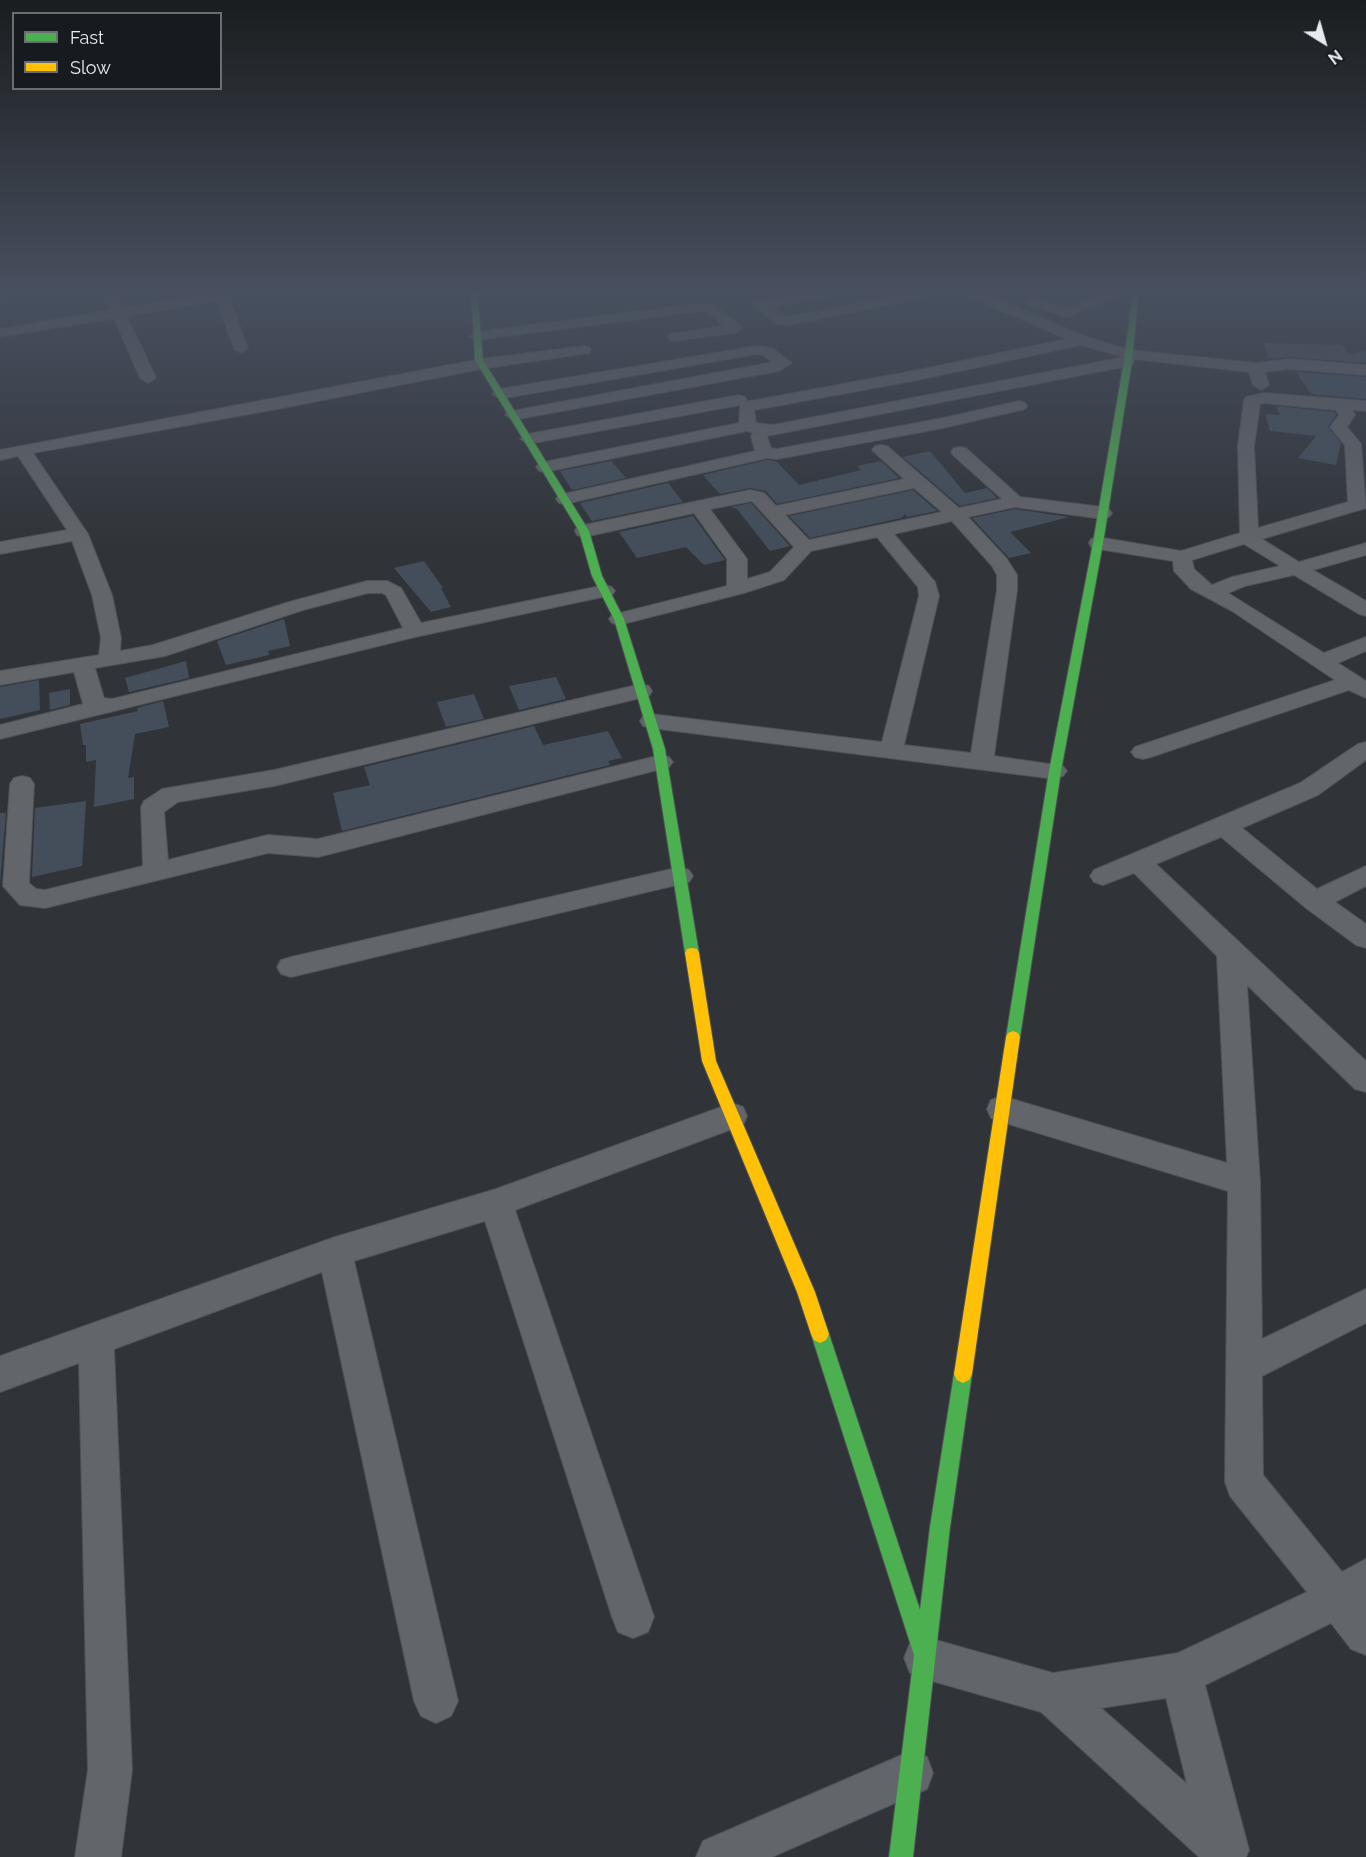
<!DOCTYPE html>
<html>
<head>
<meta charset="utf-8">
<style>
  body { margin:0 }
  #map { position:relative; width:1366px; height:1857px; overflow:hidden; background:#303439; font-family:Raleway,sans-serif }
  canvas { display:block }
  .legend { position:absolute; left:12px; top:12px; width:210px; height:78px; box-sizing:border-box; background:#171b1f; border:2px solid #6a6e73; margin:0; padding:8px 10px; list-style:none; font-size:18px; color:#e6ebf1 }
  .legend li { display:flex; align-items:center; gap:12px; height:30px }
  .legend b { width:30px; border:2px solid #6a6e73 }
  .north { position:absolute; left:1294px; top:12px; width:60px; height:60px; -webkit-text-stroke:4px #171b1f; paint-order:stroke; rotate:143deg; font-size:16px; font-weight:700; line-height:24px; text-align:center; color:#e6ebf1 }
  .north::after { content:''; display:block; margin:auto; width:21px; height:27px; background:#e6ebf1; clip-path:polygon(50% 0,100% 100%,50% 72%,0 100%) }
</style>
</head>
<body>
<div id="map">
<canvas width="1366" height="1857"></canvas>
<ul class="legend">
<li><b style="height:8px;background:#4caf50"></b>Fast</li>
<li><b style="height:8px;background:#ffc107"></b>Slow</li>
</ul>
<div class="north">N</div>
</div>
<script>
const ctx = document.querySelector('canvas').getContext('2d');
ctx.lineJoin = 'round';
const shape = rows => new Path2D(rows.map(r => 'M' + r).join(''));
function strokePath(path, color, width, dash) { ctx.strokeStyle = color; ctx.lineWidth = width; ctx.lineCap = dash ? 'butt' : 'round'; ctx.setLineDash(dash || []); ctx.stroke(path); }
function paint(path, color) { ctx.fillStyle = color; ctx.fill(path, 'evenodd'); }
const stream = shape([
  [1347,290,1366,297]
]);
const building = shape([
  [1264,343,1342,345,1349,354,1366,351,1366,363,1289,357,1268,359],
  [1296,372,1366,377,1366,399,1311,394],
  [1276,406,1335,412,1336,415,1328,427,1341,443,1336,465,1298,458,1316,436,1270,431,1265,414,1280,415],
  [930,451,965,493,987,488,997,498,960,506,903,457],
  [767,460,776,461,799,485,861,470,857,466,881,461,899,478,777,504,766,491,750,488,720,494,703,475],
  [611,461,626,478,572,490,560,471],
  [668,483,683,502,592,521,580,503],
  [913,490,937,511,907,517,905,514,901,518,810,538,789,516],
  [751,503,790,546,770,551,737,509,731,507],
  [1015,509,1069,517,1010,532,1031,553,1009,558,972,518],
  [693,516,725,560,704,565,686,547,637,558,619,532],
  [424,561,443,588,441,588,451,607,431,612,394,568],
  [284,619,290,646,268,651,269,655,226,665,217,641],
  [186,661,189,678,129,692,125,678],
  [556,677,566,699,519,710,509,686],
  [39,680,40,710,0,719,0,687],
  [70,689,70,705,50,710,49,693],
  [474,694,484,719,446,727,437,702],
  [163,701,169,727,135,734,128,778,134,777,134,799,94,807,96,760,86,762,86,745,83,745,80,724,138,711,137,708],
  [534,726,543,745,608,731,622,758,608,761,610,765,342,831,333,793,370,785,364,767],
  [86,801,82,866,32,877,35,808],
  [0,813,6,813,0,883]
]);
const street = shape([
  [2,290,16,290,5,302,0,303,2,290],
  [101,290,115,290,123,308,214,293,213,290,227,290,248,349,241,353,234,349,217,301,127,316,156,378,148,383,140,378,114,318,0,337,0,329,110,310,101,290],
  [822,290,851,290,844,294,771,307,788,317,924,290,950,290,943,294,788,325,776,323,752,305,759,301,822,290],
  [958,290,976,290,1087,337,1130,350,1256,363,1289,359,1366,365,1366,375,1289,369,1265,372,1269,385,1261,390,1253,385,1249,372,1134,359,1133,364,1128,366,767,436,771,448,777,449,943,418,1019,401,1025,403,1027,406,1025,409,943,428,777,459,767,458,565,504,559,503,556,499,559,495,755,451,751,436,753,433,747,431,545,472,539,471,536,467,539,463,739,423,740,405,528,444,520,439,528,434,739,395,745,397,747,400,745,402,918,370,1067,339,960,293,958,290],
  [1081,345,1124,357,773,425,756,423,754,410,918,380,1081,345],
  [1112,290,1130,290,1128,293,1067,317,1027,304,1025,301,1032,297,1067,308,1112,290],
  [700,303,716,306,742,327,738,332,733,333,675,341,670,340,668,337,670,334,724,326,707,312,700,311,477,340,470,336,477,332,700,303],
  [584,346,589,347,591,350,589,353,481,369,272,410,33,453,88,534,112,595,121,638,120,651,153,645,289,602,367,581,387,581,401,588,421,623,605,585,612,587,615,591,612,595,415,637,0,739,0,725,83,704,74,672,0,685,0,671,99,655,101,638,92,595,72,541,0,554,0,542,67,530,18,456,0,460,0,450,481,359,584,346],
  [368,593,382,593,386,595,403,628,112,699,104,698,95,668,165,656,303,610,368,593],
  [757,346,772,348,792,363,779,371,513,420,505,415,507,412,773,362,763,355,757,354,500,399,492,394,500,389,757,346],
  [1264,393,1366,401,1366,411,1352,410,1355,415,1347,427,1361,444,1366,508,1262,539,1299,562,1366,543,1366,555,1313,570,1366,601,1366,616,1359,614,1294,575,1245,586,1228,593,1324,653,1366,637,1366,651,1338,663,1366,681,1366,698,1349,690,1151,757,1143,759,1135,757,1131,752,1135,747,1335,680,1232,611,1191,589,1174,571,1173,561,1098,549,1091,547,1089,543,1091,539,1098,537,1181,551,1240,533,1238,446,1244,400,1246,397,1264,393],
  [1264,403,1336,410,1339,415,1330,427,1345,445,1348,502,1258,528,1254,446,1260,404,1264,403],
  [1244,544,1280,566,1232,577,1212,585,1194,569,1192,560,1244,544],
  [881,445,887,446,959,508,1002,499,954,456,951,452,954,448,960,447,966,448,1020,497,1103,507,1109,509,1112,513,1109,517,1103,519,1015,507,968,517,1007,559,1017,575,1017,590,994,756,1063,766,1067,771,1063,776,1055,779,651,728,643,726,640,721,643,716,651,714,882,742,919,596,918,587,877,537,811,551,784,580,744,593,619,625,612,623,609,619,612,615,727,586,727,559,694,513,584,537,577,535,575,531,577,527,584,525,750,490,764,493,776,506,904,479,872,450,875,446,881,445],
  [914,488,942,512,809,540,785,515,914,488],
  [752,501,794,547,770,572,747,579,747,559,710,509,752,501],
  [952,521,992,566,997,575,997,590,971,753,904,745,939,596,935,582,894,534,952,521],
  [641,684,649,686,652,691,649,696,274,786,178,802,164,812,168,860,268,835,318,839,661,755,669,757,673,762,669,767,318,857,268,853,45,908,20,905,3,886,10,784,14,778,22,776,30,778,34,784,29,883,36,889,45,890,143,866,141,807,144,801,162,789,274,770,641,684],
  [1366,742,1366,760,1318,795,1242,828,1317,889,1366,866,1366,886,1335,902,1366,924,1366,948,1356,945,1306,908,1221,837,1156,864,1366,1061,1366,1092,1355,1089,1247,985,1260,1182,1262,1339,1366,1289,1366,1323,1262,1376,1263,1475,1342,1572,1366,1559,1366,1655,1351,1649,1331,1623,1205,1685,1249,1850,1246,1857,1199,1857,1041,1712,925,1679,910,1673,904,1658,910,1643,925,1637,1053,1673,1178,1653,1307,1592,1230,1496,1225,1482,1228,1191,1002,1122,991,1118,987,1109,991,1100,1002,1096,1227,1163,1217,956,1134,873,1103,885,1094,882,1090,876,1094,870,1300,783,1358,744,1366,742],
  [1166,1698,1187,1784,1101,1708,1166,1698],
  [680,867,689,870,693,876,689,882,291,977,281,974,277,967,281,960,291,957,680,867],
  [732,1103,743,1107,747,1116,743,1125,515,1210,654,1617,648,1632,633,1638,618,1632,612,1617,485,1221,354,1261,458,1701,451,1716,436,1723,421,1716,414,1701,322,1272,114,1349,132,1770,121,1857,75,1857,88,1770,79,1363,0,1392,0,1356,335,1237,496,1189,732,1103],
  [911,1751,927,1757,933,1773,927,1789,772,1857,696,1857,703,1841,911,1751]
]);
const fast = shape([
  [471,290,477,290,483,360,589,531,602,576,624,619,665,749,699,953,697,957,687,957,685,953,653,749,614,619,592,576,579,531,475,360,471,290],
  [1133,290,1139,290,1132,361,1103,543,1061,771,1020,1037,1018,1041,1013,1043,1008,1041,1006,1037,1049,771,1093,543,1124,361,1133,290],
  [820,1325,826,1328,829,1334,920,1610,930,1527,954,1374,957,1368,963,1365,969,1368,972,1374,950,1527,913,1857,889,1857,914,1655,811,1334,814,1328,820,1325]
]);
const slow = shape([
  [692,948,697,949,699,953,716,1061,815,1292,829,1334,826,1340,820,1343,814,1340,811,1334,797,1292,702,1061,685,953,687,949,692,948],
  [1013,1031,1018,1033,1020,1037,972,1374,969,1380,963,1383,957,1380,954,1374,1006,1037,1008,1033,1013,1031]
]);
strokePath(stream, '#061b32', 4);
paint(building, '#444e5a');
strokePath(street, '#4e5257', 2);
strokePath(fast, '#4e5257', 2);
strokePath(slow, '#4e5257', 2);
paint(street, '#626569');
paint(fast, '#4caf50');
paint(slow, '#ffc107');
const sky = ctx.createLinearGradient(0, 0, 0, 550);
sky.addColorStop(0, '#1a1d1f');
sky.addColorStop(0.53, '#48505f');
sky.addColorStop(1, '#48505f00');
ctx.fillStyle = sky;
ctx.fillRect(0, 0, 1366, 550);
</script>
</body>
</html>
